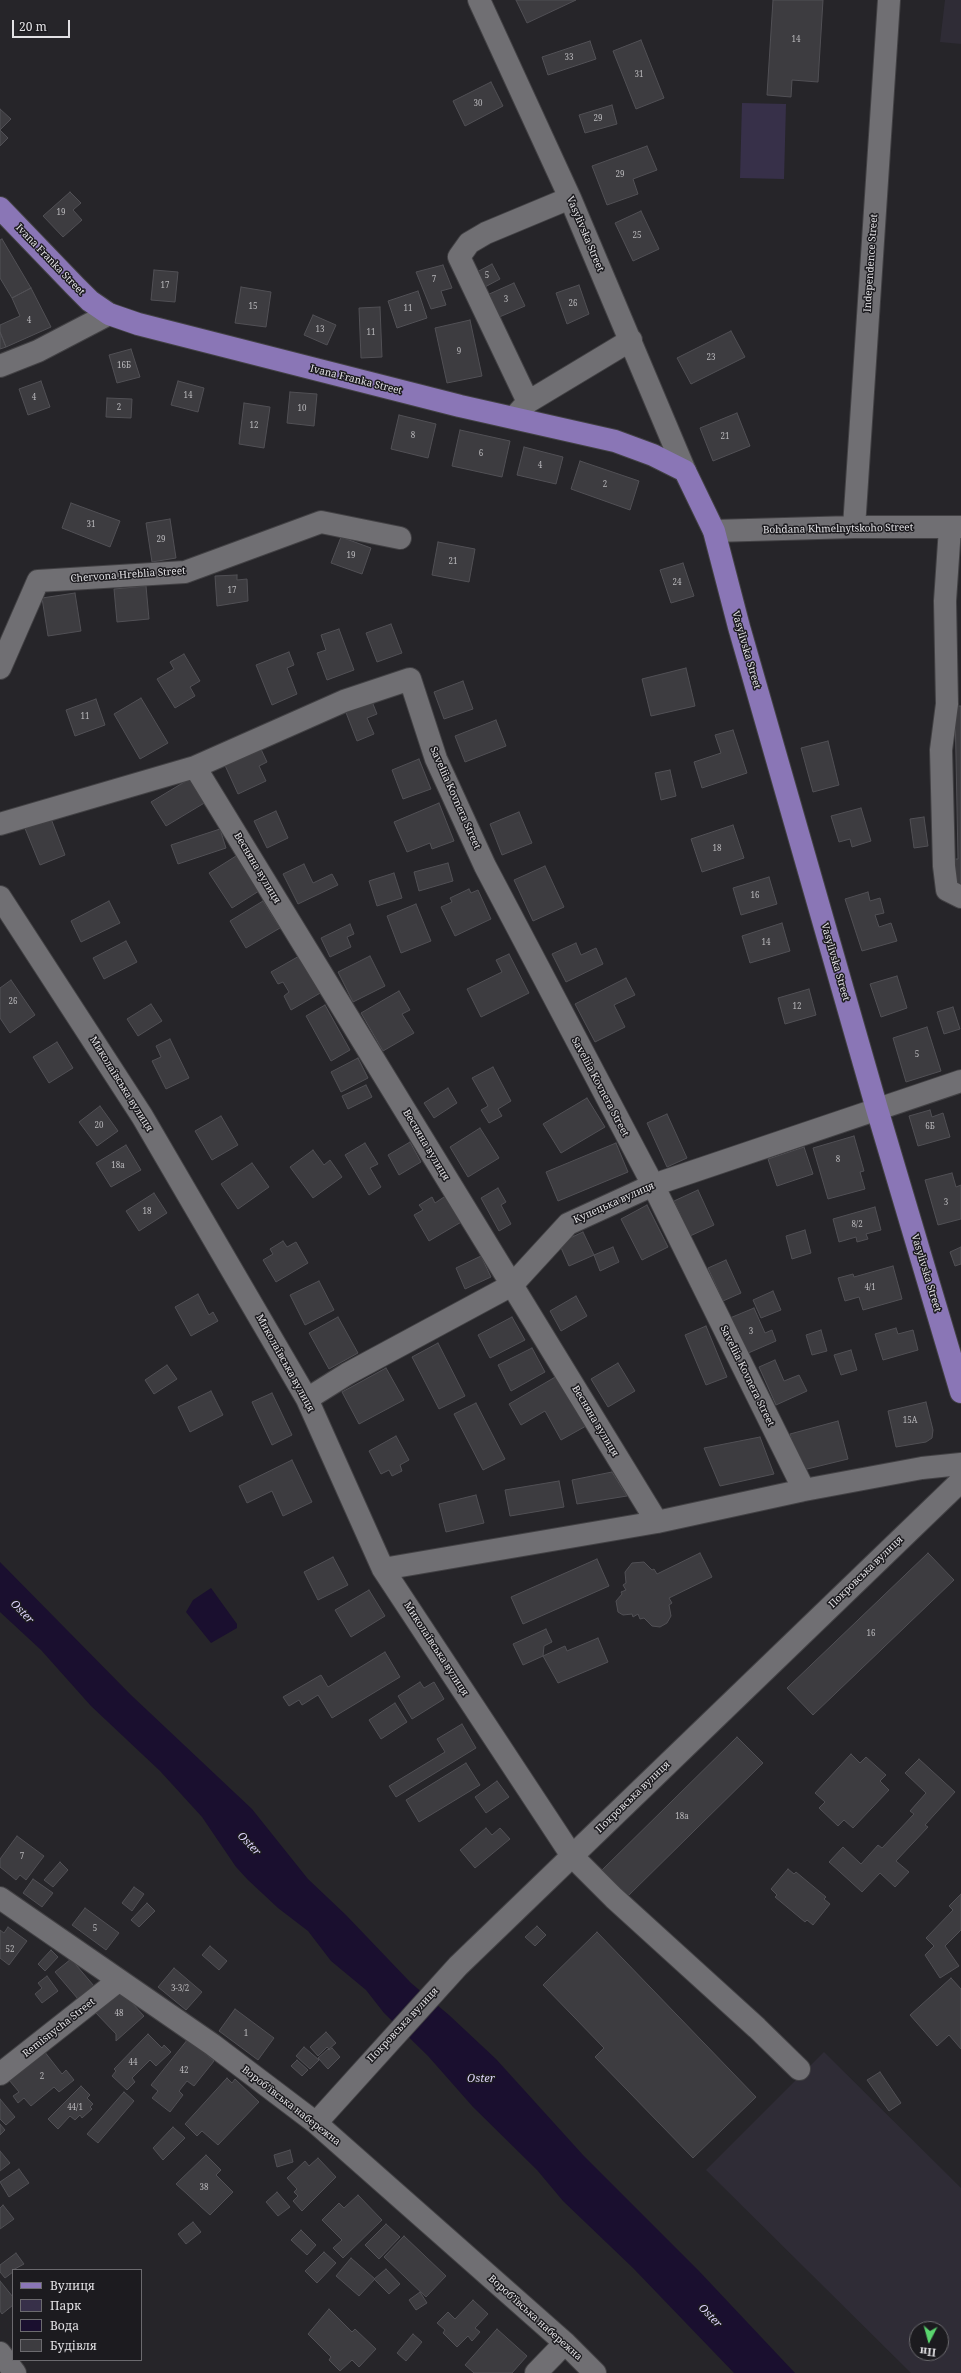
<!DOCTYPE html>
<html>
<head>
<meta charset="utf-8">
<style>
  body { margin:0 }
  #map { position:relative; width:961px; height:2373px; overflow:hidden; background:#262529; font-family:"Noto Serif",serif }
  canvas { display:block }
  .legend { position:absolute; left:12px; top:2269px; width:130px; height:92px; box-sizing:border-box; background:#1c1b1f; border:1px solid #6b6a6e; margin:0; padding:5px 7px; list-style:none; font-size:12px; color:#e2e1e4 }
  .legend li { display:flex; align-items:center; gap:8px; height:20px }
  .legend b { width:20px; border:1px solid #6b6a6e }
  .north { position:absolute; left:909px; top:2321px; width:40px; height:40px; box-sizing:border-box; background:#1c1b1f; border:1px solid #6b6a6e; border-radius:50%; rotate:186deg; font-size:11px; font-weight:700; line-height:16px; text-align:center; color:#e2e1e4 }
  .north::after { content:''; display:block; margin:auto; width:14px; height:18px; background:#5ad56e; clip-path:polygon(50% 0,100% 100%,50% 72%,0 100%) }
  .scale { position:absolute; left:12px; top:20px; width:58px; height:18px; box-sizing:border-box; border:2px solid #e2e1e4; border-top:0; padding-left:5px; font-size:12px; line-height:14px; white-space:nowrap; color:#e2e1e4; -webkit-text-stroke:3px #1c1b1f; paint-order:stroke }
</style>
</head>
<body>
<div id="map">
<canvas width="961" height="2373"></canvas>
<ul class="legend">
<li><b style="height:5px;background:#8a76b6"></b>Вулиця</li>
<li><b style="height:11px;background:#373049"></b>Парк</li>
<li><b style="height:11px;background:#1a0f2f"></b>Вода</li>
<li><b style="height:11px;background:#3d3c40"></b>Будівля</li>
</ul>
<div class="north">Пн</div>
<div class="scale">20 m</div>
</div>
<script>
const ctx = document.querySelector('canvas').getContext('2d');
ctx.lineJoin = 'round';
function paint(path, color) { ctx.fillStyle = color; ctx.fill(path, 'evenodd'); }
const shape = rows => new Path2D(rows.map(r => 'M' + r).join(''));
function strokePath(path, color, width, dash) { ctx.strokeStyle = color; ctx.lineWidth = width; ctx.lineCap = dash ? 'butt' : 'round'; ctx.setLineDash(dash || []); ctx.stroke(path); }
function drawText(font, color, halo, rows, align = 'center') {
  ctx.font = font + ' "Noto Serif",serif'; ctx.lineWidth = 3; ctx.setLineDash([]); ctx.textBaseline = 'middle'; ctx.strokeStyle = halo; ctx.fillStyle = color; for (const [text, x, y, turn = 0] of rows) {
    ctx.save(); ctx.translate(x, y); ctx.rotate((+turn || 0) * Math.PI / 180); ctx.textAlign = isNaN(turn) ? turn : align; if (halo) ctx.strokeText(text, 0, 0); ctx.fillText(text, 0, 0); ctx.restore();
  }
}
const built = shape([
  [945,0,961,0,961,44,940,42],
  [824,2052,961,2188,961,2373,911,2373,706,2170],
  [917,2329,941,2329,941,2353,917,2353]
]);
const green = shape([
  [742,103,786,104,784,179,740,178]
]);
const water = shape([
  [0,1562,131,1695,252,1809,308,1879,346,1915,411,1983,449,2015,496,2059,583,2155,699,2271,795,2373,734,2373,633,2268,563,2201,537,2170,473,2107,428,2056,384,2013,366,1990,331,1961,308,1931,278,1908,248,1880,236,1867,202,1817,160,1771,91,1706,41,1650,0,1612],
  [211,1588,237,1624,237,1628,211,1643,186,1612,193,1600]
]);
const building = shape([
  [516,0,576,0,527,23,516,0],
  [773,0,823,0,818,82,792,80,791,97,767,95,773,0],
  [641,40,664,98,636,109,613,51,641,40],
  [590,41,596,59,548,75,542,57,590,41],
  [491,82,503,106,465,126,453,101,491,82],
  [612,105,617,124,585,133,579,115,612,105],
  [0,109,11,119,0,130,8,138,0,146,0,109],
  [647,146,657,170,633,179,638,194,607,205,592,166,647,146],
  [70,192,81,203,73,210,82,220,63,237,43,216,70,192],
  [641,211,659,249,633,261,615,223,641,211],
  [2,239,31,288,12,298,0,278,0,240,2,239],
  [492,264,500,279,483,288,475,273,492,264],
  [443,265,452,288,441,291,446,305,431,309,416,272,443,265],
  [154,270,178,272,175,302,151,300,154,270],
  [514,283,525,306,497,318,487,295,514,283],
  [579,285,589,314,567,324,556,293,579,285],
  [241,287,271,292,266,327,235,323,241,287],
  [31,288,51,327,6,347,0,332,0,325,20,316,12,298,31,288],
  [418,291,427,318,397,328,388,301,418,291],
  [380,307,382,357,361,358,359,308,380,307],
  [313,315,336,325,327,345,304,335,313,315],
  [470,320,482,376,447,383,435,328,470,320],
  [731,331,745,357,691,384,677,358,731,331],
  [0,332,6,347,0,349,0,332],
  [131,349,140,377,117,383,109,355,131,349],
  [41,381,50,407,28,415,19,389,41,381],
  [178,381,204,388,198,412,171,405,178,381],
  [290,392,317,394,314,426,287,423,290,392],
  [107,398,132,399,131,418,106,417,107,398],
  [244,403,270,407,264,448,239,444,244,403],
  [737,413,750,446,713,461,700,428,737,413],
  [399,415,436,424,428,458,391,449,399,415],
  [460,430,510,441,502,477,452,466,460,430],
  [524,447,563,457,556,484,517,475,524,447],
  [580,461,639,481,630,510,571,489,580,461],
  [71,503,120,521,110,547,62,528,71,503],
  [170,519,176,558,152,562,146,523,170,519],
  [341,537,371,548,362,574,331,563,341,537],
  [438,542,475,549,469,582,432,575,438,542],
  [683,563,694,596,671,603,660,570,683,563],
  [237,575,237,580,247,579,248,601,217,606,215,576,237,575],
  [146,586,149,619,117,622,114,589,146,586],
  [75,593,81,631,48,636,42,598,75,593],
  [391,624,402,653,377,662,366,633,391,624],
  [339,629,354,670,327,680,317,653,326,650,321,635,339,629],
  [289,652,294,665,287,668,297,694,272,705,256,665,289,652],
  [184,654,200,681,190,687,195,696,175,708,157,679,174,669,170,662,184,654],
  [686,668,695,706,651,716,642,679,686,668],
  [463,681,473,709,444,719,434,692,463,681],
  [141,698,168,743,140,759,114,714,141,698],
  [96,699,105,725,75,736,66,710,96,699],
  [371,699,377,714,367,718,374,734,357,741,345,710,371,699],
  [955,706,961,706,961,884,952,884,951,859,958,859,955,706],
  [496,720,506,746,465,762,455,736,496,720],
  [733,730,747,773,702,788,694,762,721,753,715,735,733,730],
  [828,741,839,785,813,792,801,748,828,741],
  [259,745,267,762,259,766,266,781,238,794,223,761,259,745],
  [419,759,431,789,403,799,392,770,419,759],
  [670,770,676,796,661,800,655,773,670,770],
  [191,778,206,802,166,826,151,802,191,778],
  [439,803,454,841,432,849,430,843,407,852,394,822,439,803],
  [861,808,871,841,852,847,850,839,839,842,831,816,861,808],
  [276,811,288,838,267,848,254,821,276,811],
  [519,812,532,843,502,855,490,824,519,812],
  [50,816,65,855,40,865,24,826,50,816],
  [924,817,928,846,914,848,910,819,924,817],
  [733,825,744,858,702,872,691,839,733,825],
  [220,829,226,848,178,864,171,845,220,829],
  [236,856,259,891,232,908,209,873,236,856],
  [448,863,453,881,419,891,414,872,448,863],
  [304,864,313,883,332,874,338,885,298,904,283,874,304,864],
  [545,866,564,907,533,921,514,880,545,866],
  [394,873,402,898,377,906,369,881,394,873],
  [769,877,777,904,741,915,733,888,769,877],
  [469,889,471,893,478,890,491,919,455,936,441,907,452,902,450,898,469,889],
  [868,892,870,901,880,898,884,913,875,915,879,927,891,923,897,941,862,951,845,899,868,892],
  [109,901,120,923,81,942,71,921,109,901],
  [263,901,280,928,246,948,230,921,263,901],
  [416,904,431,941,401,953,387,916,416,904],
  [782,923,790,951,750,963,742,936,782,923],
  [350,924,354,934,347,937,351,947,330,957,321,938,350,924],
  [126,941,137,962,104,979,93,958,126,941],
  [576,943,581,955,596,948,603,964,566,982,552,954,576,943],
  [509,954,529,993,481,1017,467,989,502,972,496,960,509,954],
  [301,955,322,992,291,1010,284,996,289,992,283,982,278,984,271,972,301,955],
  [370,956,385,986,353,1002,338,972,370,956],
  [897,976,907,1008,881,1017,870,984,897,976],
  [626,978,635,995,614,1005,625,1027,595,1042,575,1004,626,978],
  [11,980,35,1015,10,1033,0,1018,0,988,11,980],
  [809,989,816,1015,785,1024,778,998,809,989],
  [399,991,410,1010,402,1014,414,1033,383,1051,361,1013,399,991],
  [151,1004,162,1021,138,1036,127,1019,151,1004],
  [325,1005,350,1050,331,1061,306,1016,325,1005],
  [953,1007,960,1029,944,1034,937,1012,953,1007],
  [927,1027,941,1071,906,1082,893,1038,927,1027],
  [170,1039,189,1078,166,1089,152,1061,161,1057,156,1046,170,1039],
  [57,1042,73,1068,49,1083,33,1057,57,1042],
  [358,1058,368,1078,341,1092,331,1072,358,1058],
  [493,1067,511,1101,498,1109,502,1116,489,1123,481,1110,488,1106,472,1078,493,1067],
  [366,1085,372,1097,348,1109,342,1096,366,1085],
  [448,1088,457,1103,434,1118,424,1103,448,1088],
  [587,1098,605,1127,561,1153,543,1124,587,1098],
  [100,1106,118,1131,97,1146,79,1122,100,1106],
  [930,1110,932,1117,943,1113,950,1137,918,1146,909,1116,930,1110],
  [667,1114,687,1158,667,1167,647,1123,667,1114],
  [221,1116,238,1145,212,1160,195,1131,221,1116],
  [480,1128,499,1158,468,1177,450,1147,480,1128],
  [854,1136,864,1171,860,1172,865,1189,828,1199,813,1148,854,1136],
  [410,1142,421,1162,399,1175,388,1155,410,1142],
  [365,1143,378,1164,370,1168,381,1187,369,1195,345,1155,365,1143],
  [616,1143,628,1172,558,1201,546,1172,616,1143],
  [126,1145,141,1170,111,1187,96,1163,126,1145],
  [804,1147,813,1174,777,1186,768,1159,804,1147],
  [313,1150,324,1165,330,1160,342,1177,313,1198,290,1167,313,1150],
  [252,1163,269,1187,238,1209,221,1184,252,1163],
  [952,1173,956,1187,961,1185,961,1219,938,1225,925,1180,952,1173],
  [498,1188,506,1202,501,1205,511,1224,499,1231,481,1198,498,1188],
  [698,1190,714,1225,690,1236,674,1201,698,1190],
  [154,1193,167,1213,139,1231,126,1211,154,1193],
  [447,1195,463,1221,429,1241,414,1215,423,1210,419,1205,432,1197,435,1203,447,1195],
  [647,1205,668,1247,642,1260,621,1219,647,1205],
  [875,1207,881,1230,866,1234,868,1239,857,1242,856,1237,839,1242,833,1219,875,1207],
  [805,1230,811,1253,792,1259,786,1236,805,1230],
  [583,1232,594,1255,569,1266,559,1243,583,1232],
  [283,1241,287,1247,296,1242,308,1263,276,1282,263,1260,273,1254,270,1249,283,1241],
  [613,1247,619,1262,600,1271,594,1255,613,1247],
  [961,1247,961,1264,955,1266,950,1252,961,1247],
  [481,1256,491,1277,465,1289,456,1268,481,1256],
  [726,1260,741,1293,723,1301,708,1268,726,1260],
  [893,1266,902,1299,863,1310,859,1297,845,1301,838,1278,853,1274,854,1277,893,1266],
  [319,1281,334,1310,305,1325,290,1295,319,1281],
  [773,1291,781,1310,761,1318,753,1300,773,1291],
  [198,1294,209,1315,213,1312,218,1321,191,1336,175,1307,198,1294],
  [576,1296,587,1316,561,1331,550,1311,576,1296],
  [754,1308,765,1333,772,1330,776,1341,746,1354,730,1318,754,1308],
  [338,1317,358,1353,329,1369,309,1333,338,1317],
  [512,1317,525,1340,490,1358,478,1335,512,1317],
  [706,1326,727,1377,706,1385,685,1335,706,1326],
  [896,1328,898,1334,913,1330,918,1350,883,1360,875,1334,896,1328],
  [821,1330,827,1351,812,1355,806,1335,821,1330],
  [438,1343,465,1396,439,1409,412,1357,438,1343],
  [532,1348,545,1372,511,1391,498,1365,532,1348],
  [851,1350,857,1370,841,1375,834,1355,851,1350],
  [775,1360,784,1381,799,1375,807,1391,776,1405,759,1367,775,1360],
  [618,1363,635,1391,608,1407,591,1379,618,1363],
  [167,1365,177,1379,154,1394,145,1380,167,1365],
  [386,1368,404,1400,359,1424,342,1392,386,1368],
  [557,1376,586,1426,561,1440,545,1411,521,1425,509,1404,557,1376],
  [211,1391,223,1415,190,1432,178,1407,211,1391],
  [272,1393,292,1435,272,1445,252,1402,272,1393],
  [926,1402,933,1430,932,1438,926,1442,896,1447,888,1411,926,1402],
  [476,1403,505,1459,483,1470,454,1414,476,1403],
  [838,1421,848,1459,799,1471,790,1434,838,1421],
  [396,1436,409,1460,400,1465,402,1471,392,1476,389,1470,381,1474,369,1451,396,1436],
  [760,1437,774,1474,720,1486,704,1448,760,1437],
  [292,1460,312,1502,283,1516,272,1491,247,1503,239,1486,292,1460],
  [612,1472,627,1496,577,1504,572,1480,612,1472],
  [559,1481,564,1507,510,1516,505,1490,559,1481],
  [476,1495,484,1523,446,1532,439,1504,476,1495],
  [700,1553,712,1577,669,1598,672,1603,669,1605,671,1616,667,1623,660,1627,652,1626,644,1618,640,1619,638,1614,633,1617,632,1614,623,1615,618,1612,616,1601,622,1594,621,1592,626,1590,623,1585,626,1583,625,1572,632,1563,644,1562,652,1570,654,1569,657,1574,700,1553],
  [928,1553,954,1580,813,1715,787,1688,928,1553],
  [333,1557,348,1585,318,1600,304,1572,333,1557],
  [597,1559,609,1586,523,1624,511,1597,597,1559],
  [369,1590,385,1616,351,1637,335,1610,369,1590],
  [546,1629,552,1642,544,1646,543,1656,523,1665,513,1644,546,1629],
  [598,1638,608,1662,558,1683,543,1656,565,1646,567,1651,598,1638],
  [385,1652,400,1677,332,1718,318,1695,302,1705,299,1700,289,1706,283,1697,321,1675,328,1687,385,1652],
  [420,1682,424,1688,434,1682,444,1699,412,1719,398,1696,420,1682],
  [395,1703,407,1722,381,1739,369,1720,395,1703],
  [462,1724,476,1748,396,1797,389,1786,445,1752,437,1739,462,1724],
  [737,1737,763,1763,627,1897,601,1871,737,1737],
  [851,1754,860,1763,866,1757,886,1775,880,1781,889,1790,853,1828,844,1820,838,1826,819,1808,825,1802,815,1793,851,1754],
  [919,1759,955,1792,925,1825,928,1827,896,1861,909,1872,895,1887,880,1873,862,1892,829,1862,843,1847,861,1864,878,1845,882,1848,914,1814,910,1811,926,1793,905,1773,919,1759],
  [466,1763,480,1785,419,1822,406,1800,466,1763],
  [497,1781,509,1797,486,1813,475,1797,497,1781],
  [486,1828,492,1835,500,1828,510,1839,475,1868,460,1850,486,1828],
  [17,1836,44,1856,26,1880,20,1875,16,1880,0,1867,0,1859,17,1836],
  [60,1862,68,1870,53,1887,44,1880,60,1862],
  [788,1869,794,1874,796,1872,826,1897,824,1899,830,1904,813,1925,807,1920,805,1922,775,1897,777,1895,771,1889,788,1869],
  [33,1879,53,1893,42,1907,23,1893,33,1879],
  [134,1887,144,1894,132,1911,122,1903,134,1887],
  [961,1894,961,1930,945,1946,959,1966,940,1978,925,1955,934,1946,926,1938,953,1910,949,1906,961,1894],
  [147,1903,155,1911,139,1927,131,1920,147,1903],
  [85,1908,119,1933,106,1950,72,1925,85,1908],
  [537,1926,546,1935,535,1946,525,1937,537,1926],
  [8,1927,27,1941,9,1965,0,1958,0,1930,4,1933,8,1927],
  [597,1932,756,2097,693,2158,595,2057,604,2048,543,1985,597,1932],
  [210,1946,227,1961,219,1970,202,1955,210,1946],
  [51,1950,58,1957,45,1971,38,1964,51,1950],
  [71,1959,94,1986,78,1999,55,1972,71,1959],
  [174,1968,202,1992,186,2010,158,1987,174,1968],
  [47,1976,58,1991,42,2003,35,1994,42,1988,38,1983,47,1976],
  [951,1978,961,1989,961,2049,949,2035,937,2046,910,2015,951,1978],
  [120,1990,144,2016,116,2041,116,2034,95,2012,120,1990],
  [235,2009,274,2038,258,2060,219,2031,235,2009],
  [326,2032,336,2043,329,2049,327,2047,318,2056,310,2047,326,2032],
  [148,2034,162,2048,164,2045,171,2052,156,2066,150,2060,132,2078,135,2082,127,2090,112,2076,116,2071,114,2069,148,2034],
  [188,2039,214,2061,194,2086,187,2081,179,2091,183,2095,170,2112,152,2098,158,2091,151,2085,188,2039],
  [304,2047,319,2060,310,2069,296,2056,304,2047],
  [332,2048,340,2057,328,2069,318,2058,328,2049,329,2050,332,2048],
  [44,2051,62,2074,66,2070,74,2080,59,2092,54,2087,31,2106,24,2098,18,2103,13,2096,19,2092,9,2080,44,2051],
  [297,2060,308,2070,302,2076,291,2066,297,2060],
  [880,2072,901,2103,889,2111,867,2080,880,2072],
  [227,2078,232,2083,235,2079,259,2102,218,2145,202,2131,197,2136,185,2124,227,2078],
  [81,2086,90,2095,87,2098,93,2104,90,2107,92,2109,82,2118,80,2115,75,2120,70,2116,58,2129,48,2119,81,2086],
  [124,2092,134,2101,98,2143,87,2134,124,2092],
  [0,2099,15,2117,6,2125,0,2119,0,2099],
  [0,2124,5,2130,0,2135,0,2124],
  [173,2127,185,2138,163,2160,153,2148,173,2127],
  [290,2150,293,2162,277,2167,274,2155,290,2150],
  [0,2151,10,2163,0,2171,0,2151],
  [206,2155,221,2170,216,2175,233,2192,210,2215,176,2184,206,2155],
  [318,2158,336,2177,302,2211,293,2201,298,2196,294,2192,297,2189,287,2178,305,2161,309,2166,318,2158],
  [19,2169,29,2183,9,2197,0,2182,19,2169],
  [277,2192,290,2207,278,2216,266,2202,277,2192],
  [358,2195,382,2220,343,2258,333,2248,342,2240,322,2220,339,2203,344,2208,358,2195],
  [3,2205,14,2219,0,2229,0,2208,3,2205],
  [193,2222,201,2232,186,2244,178,2234,193,2222],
  [386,2224,400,2237,379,2259,365,2245,386,2224],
  [301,2230,316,2245,307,2255,291,2240,301,2230],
  [404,2236,446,2276,426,2297,384,2257,404,2236],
  [324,2252,336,2263,317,2283,305,2271,324,2252],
  [16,2253,24,2264,13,2270,13,2272,5,2278,0,2272,0,2265,16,2253],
  [351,2258,375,2279,359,2296,336,2276,351,2258],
  [386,2269,400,2284,389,2294,374,2279,386,2269],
  [0,2281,13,2297,13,2305,2,2314,0,2311,0,2281],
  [420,2292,427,2303,416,2310,409,2300,420,2292],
  [473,2300,488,2314,475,2328,480,2332,472,2341,468,2336,457,2347,443,2333,445,2330,437,2323,448,2312,455,2319,473,2300],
  [329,2309,352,2332,355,2329,376,2349,359,2367,352,2360,340,2371,329,2360,331,2357,308,2334,329,2309],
  [497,2329,527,2356,512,2373,474,2373,465,2365,497,2329],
  [413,2334,422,2342,406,2361,397,2353,413,2334]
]);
const minor = shape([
  [479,0,570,198,685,471],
  [0,366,38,351,109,314],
  [528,402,459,257,469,243,486,233,570,198],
  [518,413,528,402,631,340],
  [854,527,889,0],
  [950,528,945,601,947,704,941,750,944,866,947,890,961,897],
  [714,531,854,527,961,527],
  [0,668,38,581,185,572,321,522,400,538],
  [195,767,657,1522],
  [0,824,195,767,344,701,410,679,436,759,485,866,653,1185,804,1490],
  [0,897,142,1116,307,1399,383,1569,572,1856,614,1898,757,2028,799,2069],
  [307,1399,347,1374,512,1285,568,1224,653,1185,961,1081],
  [383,1569,657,1522,804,1490,922,1468,961,1464],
  [0,1898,213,2045,316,2123,565,2343,595,2373],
  [0,2074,118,1981],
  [316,2123,458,1966,961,1481],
  [0,2353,15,2373],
  [536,2373,565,2343]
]);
const major = shape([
  [0,208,75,286,90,301,109,314,138,324,460,406,615,441,653,455,685,471,714,531,739,627,877,1109,961,1392]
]);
const numberNames = [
  ["14",796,40],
  ["33",569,58],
  ["31",639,75],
  ["30",478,104],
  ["29",598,119],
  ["29",620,175],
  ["19",61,213],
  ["25",637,236],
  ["5",487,276],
  ["7",434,280],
  ["17",165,286],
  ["3",506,300],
  ["26",573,304],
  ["15",253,307],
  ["11",408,309],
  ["4",29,321],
  ["13",320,330],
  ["11",371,333],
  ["9",459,352],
  ["23",711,358],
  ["16Б",124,366],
  ["14",188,396],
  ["4",34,398],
  ["2",119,408],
  ["10",302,409],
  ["12",254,426],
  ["8",413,436],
  ["21",725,437],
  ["6",481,454],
  ["4",540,466],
  ["2",605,485],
  ["31",91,525],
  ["29",161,540],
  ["19",351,556],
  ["21",453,562],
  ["24",677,583],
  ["17",232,591],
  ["11",85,717],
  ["18",717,849],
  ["16",755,896],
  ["14",766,943],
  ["26",13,1002],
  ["12",797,1007],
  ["5",917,1055],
  ["20",99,1126],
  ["6Б",930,1127],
  ["8",838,1160],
  ["18а",118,1166],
  ["3",946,1203],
  ["18",147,1212],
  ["8/2",857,1225],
  ["4/1",870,1288],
  ["3",751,1332],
  ["15А",910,1421],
  ["16",871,1634],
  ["18а",682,1817],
  ["7",22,1857],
  ["5",95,1929],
  ["52",10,1950],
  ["3-3/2",180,1989],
  ["48",119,2014],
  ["1",246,2034],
  ["44",133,2063],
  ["42",184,2071],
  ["2",42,2077],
  ["44/1",75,2108],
  ["38",204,2188]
];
const streetNames = [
  ["Vasylivska Street",585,234,67],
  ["Ivana Franka Street",50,260,46],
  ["Independence Street",871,263,-86],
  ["Ivana Franka Street",356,380,14],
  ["Bohdana Khmelnytskoho Street",838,529,-1],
  ["Chervona Hreblia Street",128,575,-4],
  ["Vasylivska Street",746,650,74],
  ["Saveliia Kovnera Street",455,798,66],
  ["Весняна вулиця",257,868,59],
  ["Vasylivska Street",835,962,74],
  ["Миколаївська вулиця",121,1084,58],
  ["Saveliia Kovnera Street",600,1087,62],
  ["Весняна вулиця",426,1145,59],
  ["Купецька вулиця",614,1203,-24],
  ["Vasylivska Street",926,1273,73],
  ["Миколаївська вулиця",285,1363,61],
  ["Saveliia Kovnera Street",747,1376,64],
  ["Весняна вулиця",595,1421,59],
  ["Покровська вулиця",866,1572,-44],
  ["Миколаївська вулиця",436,1649,57],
  ["Покровська вулиця",633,1797,-44],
  ["Покровська вулиця",403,2025,-47],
  ["Remisnycha Street",59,2028,-38],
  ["Воробʼївська набережна",291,2106,38],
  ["Воробʼївська набережна",535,2318,42]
];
const waterNames = [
  ["Oster",22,1612,46],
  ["Oster",249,1844,46],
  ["Oster",481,2079],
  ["Oster",710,2316,46]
];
paint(built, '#2f2c36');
paint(green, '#373049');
paint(water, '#1a0f2f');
paint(building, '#3d3c40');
strokePath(building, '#515055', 1);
strokePath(minor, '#424144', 24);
strokePath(major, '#424144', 24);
strokePath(minor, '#706f73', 22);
strokePath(major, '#8a76b6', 22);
drawText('8px', '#b9b8bb', null, numberNames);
drawText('10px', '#e2e1e4', '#1c1b1f', streetNames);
drawText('italic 11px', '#ded4fc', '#1c1b1f', waterNames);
</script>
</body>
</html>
